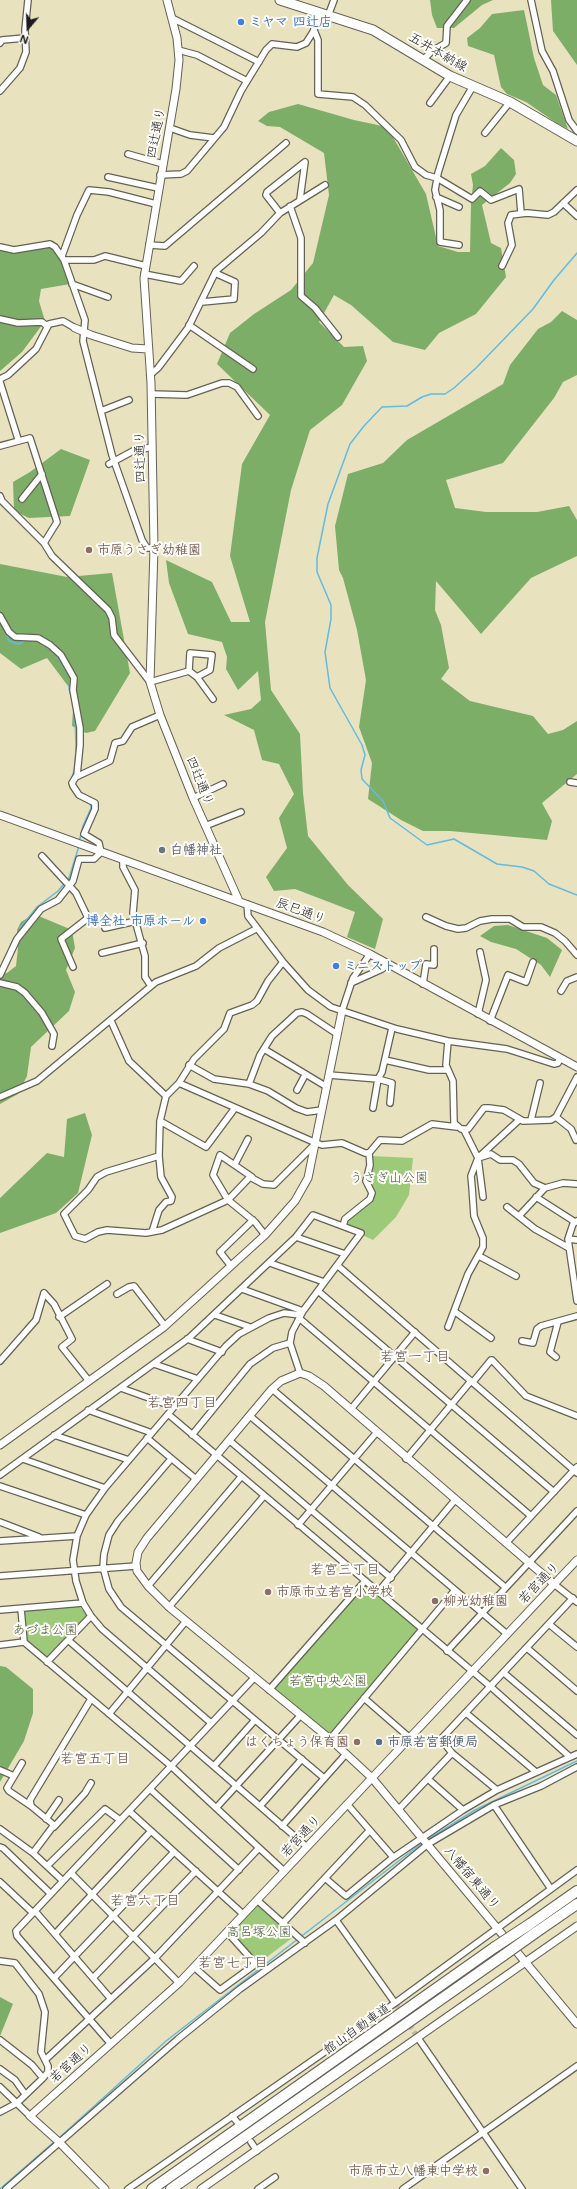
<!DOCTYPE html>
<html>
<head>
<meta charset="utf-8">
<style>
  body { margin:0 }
  #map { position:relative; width:577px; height:2189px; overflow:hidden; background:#e9e2bf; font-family:Mali,sans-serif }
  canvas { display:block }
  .north { position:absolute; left:8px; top:8px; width:40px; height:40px; -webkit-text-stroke:3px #fdfcf7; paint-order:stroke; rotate:199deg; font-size:11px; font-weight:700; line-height:16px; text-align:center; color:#1c1c1c }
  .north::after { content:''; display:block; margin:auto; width:14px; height:18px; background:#1c1c1c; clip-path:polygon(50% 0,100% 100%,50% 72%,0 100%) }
</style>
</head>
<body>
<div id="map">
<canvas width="577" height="2189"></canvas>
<div class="north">N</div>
</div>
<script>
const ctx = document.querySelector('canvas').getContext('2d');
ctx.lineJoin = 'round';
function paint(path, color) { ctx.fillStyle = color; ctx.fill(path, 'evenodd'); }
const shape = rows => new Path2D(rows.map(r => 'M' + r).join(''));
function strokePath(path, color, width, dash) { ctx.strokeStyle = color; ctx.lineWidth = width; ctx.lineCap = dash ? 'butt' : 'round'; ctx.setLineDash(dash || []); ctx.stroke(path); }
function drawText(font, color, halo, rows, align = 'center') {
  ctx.font = font + ' Mali,"Klee One",sans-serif'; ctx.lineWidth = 4; ctx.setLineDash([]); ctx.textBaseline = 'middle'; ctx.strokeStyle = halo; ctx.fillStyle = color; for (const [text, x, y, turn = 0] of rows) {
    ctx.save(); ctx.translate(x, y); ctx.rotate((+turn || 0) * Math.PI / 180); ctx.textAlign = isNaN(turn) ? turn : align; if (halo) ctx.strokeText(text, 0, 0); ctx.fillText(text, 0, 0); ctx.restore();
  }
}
const green = shape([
  [371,1156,413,1158,409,1195,396,1217,373,1240,343,1226,345,1219,370,1199,372,1193,366,1181],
  [365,1581,422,1629,330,1739,269,1690],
  [79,1606,86,1614,86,1618,49,1657,45,1657,27,1641,24,1612,25,1611],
  [257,1900,296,1935,259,1963,254,1962,227,1932]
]);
const forest = shape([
  [430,0,493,0,482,5,454,28,437,28,432,15],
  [551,0,577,0,577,65,553,31],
  [524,10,534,58,543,85,556,95,568,129,558,124,526,102,507,94,501,87,494,55,468,46,467,38,480,28,492,14],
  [298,104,354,120,387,127,426,194,438,246,458,252,470,252,471,203,473,185,471,174,485,166,501,148,514,160,516,174,510,183,482,205,491,243,501,248,506,277,476,314,439,333,425,350,393,342,351,305,334,295,319,322,344,347,363,346,367,361,342,405,310,430,291,490,265,622,271,690,300,734,303,793,308,836,348,885,383,919,375,949,347,937,355,912,295,889,274,891,266,877,287,848,279,818,294,794,279,764,262,760,254,730,224,715,251,709,261,700,258,671,238,690,226,669,227,657,222,642,188,634,169,583,166,560,212,582,231,622,250,622,230,556,242,464,270,415,217,364,230,333,254,314,291,290,313,263,329,195,324,153,280,127,267,126,258,121,269,112],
  [52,246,61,257,70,284,41,289,39,301,45,321,22,352,0,371,0,248],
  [562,311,577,320,577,375,563,382,554,398,503,463,446,480,455,508,486,512,537,512,569,506,577,520,577,556,531,578,481,634,436,581,435,610,441,625,449,668,441,679,470,701,533,716,548,734,563,730,577,721,577,774,542,803,552,821,547,840,450,831,423,831,401,820,368,799,372,763,359,727,366,680,357,630,343,578,339,570,335,526,348,474,383,463,407,440,503,384,510,365,538,329,551,322],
  [61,449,90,460,70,516,29,518,14,511,13,482,30,472],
  [0,564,67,577,112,573,130,673,95,731,86,733,72,726,74,694,47,658,21,669,0,653],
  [34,914,72,930,75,948,66,970,75,992,69,1011,31,1047,27,1076,18,1094,0,1104,0,974,7,973,16,966,18,948,17,930,21,922],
  [508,925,547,938,562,950,550,977,541,965,516,949,491,942,480,936,494,926],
  [85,1113,92,1135,78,1193,56,1213,0,1233,0,1198,47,1153,64,1157,67,1119],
  [0,1666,6,1667,33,1689,33,1713,24,1741,0,1782],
  [0,1997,13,2004,0,2036]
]);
const stream = shape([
  [577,253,554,280,533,309,476,368,454,388,445,394,431,394,422,397,407,406,382,407,364,426,350,444,328,504,317,558,317,572,331,605,331,619,325,652,330,688,362,745,365,755,361,770,362,779,383,801,390,818,427,845,454,839,497,864,522,867,534,871,549,884,577,895],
  [5,630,9,641,18,644,26,640],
  [56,654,70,677,69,689,72,698],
  [71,781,75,767,76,749,75,715],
  [71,787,76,795],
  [79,842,83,826,91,808,90,803],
  [20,928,37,907,58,891,69,878,79,846],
  [427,1840,475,1810,577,1761],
  [59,2138,166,2041,422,1843],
  [0,2189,54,2142]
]);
const minorTunnel = shape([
  [395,2003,418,2038]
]);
const minor = shape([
  [531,0,542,51,553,71,569,120,577,131],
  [328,16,334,0],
  [172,18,259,62],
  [314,30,318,40,318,94,353,97,365,105,401,140,415,167,426,175,437,178,472,199,480,191,491,200,519,189,521,213],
  [0,43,2,40,25,38],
  [178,50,197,55,247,81],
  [424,59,432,51,446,43,447,26,467,0],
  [0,91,20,68,26,52,25,30,28,0],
  [430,103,450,76],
  [170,128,190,135,214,138],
  [485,133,510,102],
  [128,154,163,164],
  [160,175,181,174,187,171,224,127,241,91,266,50,272,44,297,47,306,43,313,32,320,14],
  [108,177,158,188],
  [436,197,459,207],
  [563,203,577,216],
  [290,206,301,238,301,296,315,308,338,337],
  [280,213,266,195,267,192,305,162,300,199],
  [149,245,165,246,286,143],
  [459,245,440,242,440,210,435,190,438,173,456,115,473,86],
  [0,247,14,250,50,244,55,247,64,260,85,320,83,341,112,455,142,540,147,548,154,548],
  [62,256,77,215,89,190,109,192,156,204],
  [64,260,94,260,105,256,146,266],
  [502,266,512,245,508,223,511,215,527,213,548,215,554,212,577,190],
  [144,274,181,281,194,266],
  [72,284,108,297],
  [202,302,234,299,235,282,215,273],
  [0,319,18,323,42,322,47,326],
  [189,325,253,369],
  [150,375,158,368,188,328,216,271,261,233,280,213,325,185],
  [0,379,8,375,36,349,49,324,63,321,75,328],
  [0,382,18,439],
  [151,394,187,395,222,383,229,383,237,387,258,416],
  [101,411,129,400],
  [0,446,30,438,57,522,44,543],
  [109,464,133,451,152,447],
  [0,496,2,501,44,543,52,556,108,610,112,618,114,635,150,682,189,671,197,677,213,699],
  [22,499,42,474],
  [0,616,9,632,15,637,38,638,50,645,61,655,74,678,73,690,80,728,80,745,77,775,72,783,73,786,79,795,95,803,95,809,84,834,99,843,101,852,94,859,79,859,73,881,58,900,41,909,17,939,0,975],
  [189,671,190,653,212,655,210,670,197,677],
  [76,777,110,761,115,743,123,741,132,727,160,715],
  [570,782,577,783],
  [193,798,223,784],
  [205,826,241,812],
  [42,856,76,893,88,918,61,939,73,967],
  [123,860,123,867,135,890,133,913,145,956,145,977,151,986],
  [247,904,248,916,283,962,308,990,331,1007,397,1029,448,1041,507,1049,554,1064,558,1063,560,1058],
  [426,917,446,926,458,929,466,928,480,921,492,919,510,919,523,927,541,927,555,933,565,941,577,955],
  [105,928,136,921],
  [102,953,143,943],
  [0,983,17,987,25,993,42,1013,54,1034,52,1046],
  [351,983,382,969,387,965],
  [423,984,426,964,434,965,434,949],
  [561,991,567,981,577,977],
  [342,1011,353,978,370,954],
  [478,1014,486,980,480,952],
  [111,1021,129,1061,166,1096],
  [490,1021,508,975,526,982,533,962],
  [448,1041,446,1065,453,1081,454,1123,461,1129,468,1129,484,1108,489,1108,504,1110,523,1121,551,1120,556,1117,577,1077],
  [264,1049,327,1087],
  [385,1060,429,1070,448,1070],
  [189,1065,214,1079,249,1084,268,1091,296,1108,307,1112,322,1110],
  [329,1075,378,1079,382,1072,392,1028],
  [179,1083,316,1143,322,1145,342,1143,365,1153,369,1153,380,1140,402,1141,432,1124,457,1127],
  [249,1084,260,1055,272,1036,297,1013,302,1012,307,1014,337,1034],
  [297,1090,305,1075],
  [0,1097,37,1081,156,982,196,966,219,948,256,929],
  [373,1108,378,1079,392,1083,390,1103],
  [556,1117,571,1129,576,1140],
  [531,1120,540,1083],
  [160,1121,206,1147,235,1108],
  [464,1130,478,1158,483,1197],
  [481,1155,519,1120],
  [159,1156,106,1172,97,1177,88,1190,64,1214,75,1236,85,1239,98,1232,107,1230,146,1233,162,1230,228,1200,250,1177,263,1184,274,1185,314,1145],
  [235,1164,248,1139],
  [252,1177,220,1155,213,1175,228,1200,255,1222,265,1235],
  [536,1197,575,1222],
  [507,1207,535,1229,569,1248],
  [519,1216,545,1188,563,1183,577,1184],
  [577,1221,573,1224,568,1239,577,1301],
  [343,1226,345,1219,370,1199,372,1193,366,1181,370,1165,369,1153],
  [152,1232,159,1210,166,1202,171,1201,172,1197,161,1177,159,1156,160,1121,166,1096,179,1083,194,1059,224,1029,230,1013,252,1005,257,1001,268,981,283,962],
  [296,1237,345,1254],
  [568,1239,577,1240],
  [479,1256,516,1276],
  [270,1263,324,1282],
  [337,1265,577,1473],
  [231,1266,220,1252,253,1220],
  [242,1289,303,1311],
  [318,1291,554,1492],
  [44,1293,54,1304,72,1339,62,1347,89,1381],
  [117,1294,129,1287,134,1286,165,1326],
  [454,1311,491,1338],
  [215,1315,250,1327],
  [59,1317,107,1284],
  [299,1318,531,1516],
  [448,1327,468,1274,483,1247,483,1238,474,1216,472,1187,471,1176,478,1158,491,1154,500,1160,513,1160,519,1164,534,1183,545,1188],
  [187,1339,222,1352],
  [522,1341,533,1343,537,1329,541,1326,577,1316],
  [556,1357,550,1352,558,1322],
  [0,1361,36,1320,44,1293],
  [154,1364,198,1379],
  [473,1382,491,1360,492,1360,526,1396,577,1416],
  [121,1388,174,1407],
  [272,1389,505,1587],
  [351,1409,415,1332],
  [88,1410,152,1433],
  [168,1414,491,1687,570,1757],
  [250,1416,507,1634],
  [54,1435,129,1460],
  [192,1435,250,1364,273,1348,290,1343],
  [147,1438,196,1479],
  [230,1441,391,1578],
  [23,1459,105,1488],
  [171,1459,118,1521,109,1535,104,1554,103,1567,109,1589,121,1607,324,1778],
  [406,1459,471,1381],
  [0,1475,189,1338,296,1237,313,1215,361,1233,303,1311,292,1332,290,1343,300,1373],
  [0,1486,86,1515],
  [0,1522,39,1537],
  [298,1525,377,1432],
  [0,1541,77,1536],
  [506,1543,577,1467],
  [0,1576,136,1566],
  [554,1584,577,1602],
  [148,1586,241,1477],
  [378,1592,455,1500],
  [169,1607,264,1496],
  [21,1609,24,1642,171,1766,284,1871],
  [0,1610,83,1603],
  [549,1624,577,1647],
  [68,1640,307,1847],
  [0,1645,24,1642],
  [527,1648,577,1691],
  [447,1651,577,1511],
  [47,1662,91,1616],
  [504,1673,577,1735],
  [269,1690,365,1581],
  [364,1698,410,1738],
  [466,1713,536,1772],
  [109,1714,186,1621],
  [211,1723,102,1629,91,1616,83,1603,76,1581,73,1560,77,1536,86,1515,105,1488,226,1346,239,1334,269,1318,284,1313,300,1315],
  [330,1739,455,1590],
  [22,1763,7,1788,9,1791,31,1806],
  [214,1766,255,1720],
  [0,1770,14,1776],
  [428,1779,463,1810],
  [150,1789,239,1870],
  [497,1790,452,1753,441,1739,573,1598],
  [347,1804,393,1857],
  [494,1805,551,1889],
  [260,1806,302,1759],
  [216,1808,300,1716],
  [399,1809,452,1753],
  [129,1811,243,1914],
  [46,1819,59,1800],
  [282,1826,346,1754],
  [54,1827,85,1793,91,1783],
  [0,1829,33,1853,63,1881],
  [0,1847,3,1848,51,1894],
  [33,1853,54,1825,31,1806,30,1800,91,1699],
  [47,1866,105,1809,120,1820],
  [71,1873,179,1983],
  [325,1878,346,1896,391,1859,463,1810,497,1790,577,1754],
  [0,1882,33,1913],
  [257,1900,305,1943],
  [35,1911,111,1999],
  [336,1920,395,2003],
  [283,1923,369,1831],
  [55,1934,151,1831],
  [0,1961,15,1963,39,1994,45,2012,41,2052,48,2066,48,2072,43,2078,17,2103,0,2112],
  [194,1967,220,1990,253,1966,254,1962,227,1932],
  [54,1978,174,1852],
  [93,1978,196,1871],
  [418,2038,522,2189],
  [0,2040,32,2065,43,2078],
  [111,2044,17,1936,16,1931,254,1678],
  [45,2060,155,1958,259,1848],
  [0,2069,15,2080,25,2094],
  [0,2087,30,2116],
  [232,2116,238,2123],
  [251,2142,257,2151],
  [6,2189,178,2039,240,1989,336,1920,428,1844,494,1805,541,1786,577,1767],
  [128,2189,395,2003,577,1870],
  [258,2189,275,2177],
  [403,2189,577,2066]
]);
const tertiary = shape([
  [167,0,177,38,179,60,176,89,144,278,151,383,154,548,150,682,160,715,193,798,239,901],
  [75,328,91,335,132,348,148,349],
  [0,815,323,932,370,954,577,1067],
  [0,1445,164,1327,265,1235,295,1201,308,1178,342,1011],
  [554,1584,324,1386,309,1376,300,1373,281,1381,272,1389,147,1538,138,1552,136,1563,137,1571,148,1586,169,1607,330,1739,372,1778,577,2024],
  [105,2189,59,2142,30,2116,179,1983,577,1560],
  [201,2189,577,1926]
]);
const primary = shape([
  [280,0,373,30,450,76,510,102,577,141]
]);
const motorway = shape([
  [530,1924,577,1891],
  [535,1933,577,1904],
  [152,2189,495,1947],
  [171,2189,504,1955]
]);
const motorwayBridge = shape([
  [495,1947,530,1924],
  [504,1955,535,1933]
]);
const markers = [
  [241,22,4,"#3f7fe0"],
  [89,550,4,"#8d6e63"],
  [162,850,4,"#6b7280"],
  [203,921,4,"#3f7fe0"],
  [336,966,4,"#3f7fe0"],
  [268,1592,4,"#8d6e63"],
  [435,1601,4,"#8d6e63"],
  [357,1742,4,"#8d6e63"],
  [379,1742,4,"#5c6f8a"],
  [486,2171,4,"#8d6e63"]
];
const shopNames = [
  ["ミヤマ 四辻店",249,22],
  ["博全社 市原ホール",195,921,"right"],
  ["ミニストップ",344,966]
];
const streetNames = [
  ["五井本納線",438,52,30],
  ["四辻通り",156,133,-79],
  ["四辻通り",140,457,-91],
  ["四辻通り",200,781,68],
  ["辰巳通り",301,911,20],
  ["若宮通り",539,1583,-46],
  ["若宮通り",301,1836,-47],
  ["八幡宿東通り",472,1878,50],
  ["館山自動車道",357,2029,-35],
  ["若宮通り",71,2063,-42]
];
const educationNames = [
  ["市原うさぎ幼稚園",97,550],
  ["市原市立若宮小学校",276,1592],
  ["柳光幼稚園",443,1601],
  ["はくちょう保育園",349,1742,"right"],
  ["市原市立八幡東中学校",478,2171,"right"]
];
const worshipNames = [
  ["白幡神社",170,850]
];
const parkNames = [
  ["うさぎ山公園",389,1178],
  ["あづま公園",45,1630],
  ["若宮中央公園",328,1681],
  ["高呂塚公園",259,1932]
];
const serviceNames = [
  ["市原若宮郵便局",387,1742]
];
const neighbourhoodNames = [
  ["若宮一丁目",415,1357],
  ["若宮四丁目",182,1403],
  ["若宮三丁目",345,1570],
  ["若宮五丁目",95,1759],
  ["若宮六丁目",145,1901],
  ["若宮七丁目",233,1963]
];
paint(green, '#9cca78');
paint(forest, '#7dae68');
strokePath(stream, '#63bbe0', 1.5);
strokePath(minorTunnel, '#c0ba9e', 5.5, [5.5, 3]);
strokePath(minor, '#646155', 8);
strokePath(tertiary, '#646155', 9);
strokePath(primary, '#646155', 11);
strokePath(motorway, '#646155', 12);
strokePath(minor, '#fff', 5.5);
strokePath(tertiary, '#fff', 7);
strokePath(primary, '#fff', 9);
strokePath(motorway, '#fff', 10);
strokePath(motorwayBridge, '#646155', 12, []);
strokePath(motorwayBridge, '#fff', 10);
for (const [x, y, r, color] of markers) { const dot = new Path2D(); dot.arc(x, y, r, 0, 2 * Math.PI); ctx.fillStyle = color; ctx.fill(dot); strokePath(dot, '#fdfcf7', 1.5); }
drawText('bold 13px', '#366cbe', '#fdfcf7', shopNames, 'left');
drawText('13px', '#1c1c1c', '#fdfcf7', streetNames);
drawText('bold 13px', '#785e54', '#fdfcf7', educationNames, 'left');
drawText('bold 13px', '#5b616d', '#fdfcf7', worshipNames, 'left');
drawText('13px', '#49593c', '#fdfcf7', parkNames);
drawText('bold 13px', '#4e5e75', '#fdfcf7', serviceNames, 'left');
drawText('14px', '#624f4a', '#fdfcf7', neighbourhoodNames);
</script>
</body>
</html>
